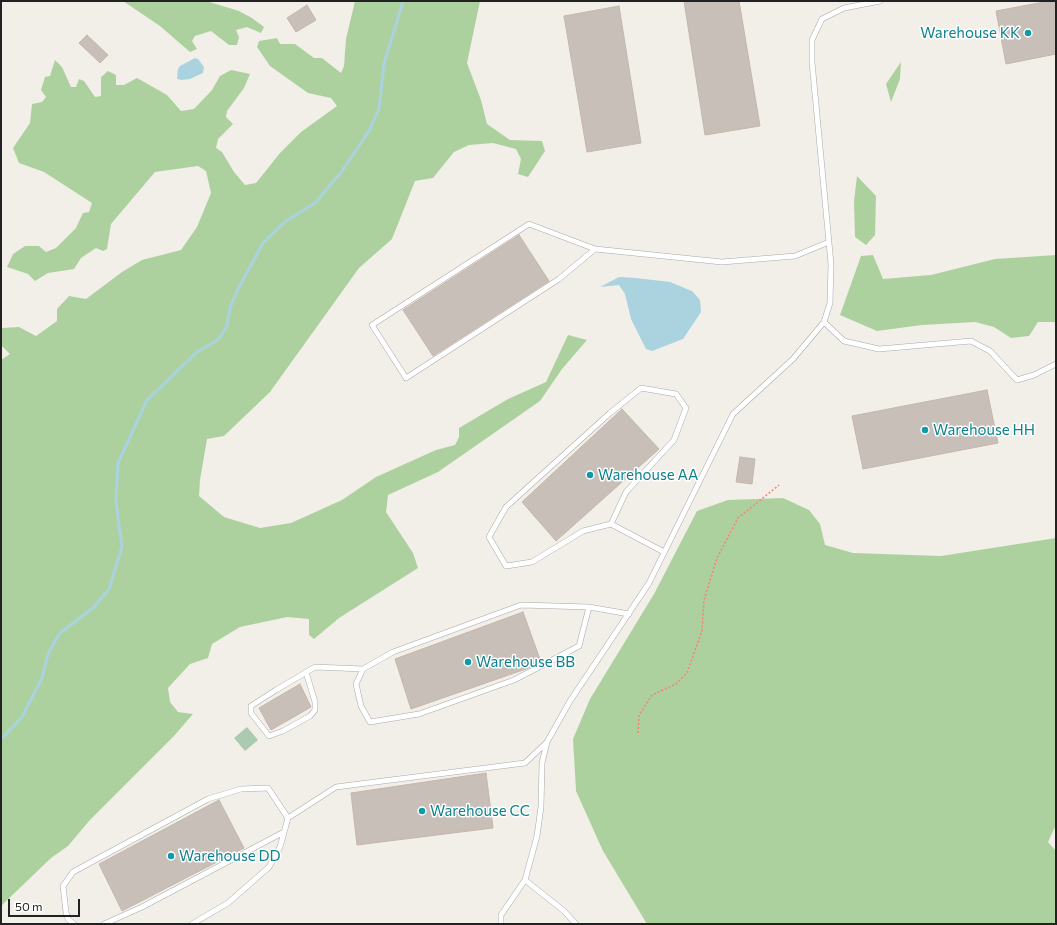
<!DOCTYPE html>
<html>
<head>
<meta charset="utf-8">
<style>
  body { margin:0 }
  #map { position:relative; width:1057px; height:925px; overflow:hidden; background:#f2efe9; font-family:Commissioner,sans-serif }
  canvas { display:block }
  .frame { position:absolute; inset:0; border:2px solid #222; pointer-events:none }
  .scale { position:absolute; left:8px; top:899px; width:72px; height:18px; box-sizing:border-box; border:2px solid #222; border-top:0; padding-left:5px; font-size:12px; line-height:14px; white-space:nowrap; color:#222; -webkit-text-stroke:3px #fff; paint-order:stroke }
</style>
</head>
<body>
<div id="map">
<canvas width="1057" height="925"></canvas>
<div class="frame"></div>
<div class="scale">50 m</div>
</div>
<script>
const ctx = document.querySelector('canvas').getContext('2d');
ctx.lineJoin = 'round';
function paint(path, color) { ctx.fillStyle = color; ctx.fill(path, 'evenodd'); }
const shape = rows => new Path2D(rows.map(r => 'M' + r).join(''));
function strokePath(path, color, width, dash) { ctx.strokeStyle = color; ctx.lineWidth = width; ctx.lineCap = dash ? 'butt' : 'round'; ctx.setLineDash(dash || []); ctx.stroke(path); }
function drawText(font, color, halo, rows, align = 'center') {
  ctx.font = font + ' Commissioner,sans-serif'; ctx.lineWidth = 3; ctx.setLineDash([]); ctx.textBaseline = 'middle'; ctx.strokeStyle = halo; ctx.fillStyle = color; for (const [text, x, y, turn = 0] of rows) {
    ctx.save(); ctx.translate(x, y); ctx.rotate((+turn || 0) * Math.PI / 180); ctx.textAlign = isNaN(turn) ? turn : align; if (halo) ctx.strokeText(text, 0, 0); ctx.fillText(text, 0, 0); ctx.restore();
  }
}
const forest = shape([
  [123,1,206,1,239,11,252,18,264,27,261,33,247,27,236,30,239,37,237,45,229,45,211,31,195,36,192,41,197,49,190,52,160,26],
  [355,1,480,1,467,63,481,100,487,124,510,140,542,141,545,151,528,177,518,174,521,159,516,149,493,143,469,145,454,152,433,178,415,181,392,239,359,268,270,392,224,436,207,439,200,480,199,496,224,517,260,528,291,523,342,500,376,477,436,450,455,445,459,437,459,428,508,399,546,382,568,335,587,340,562,369,540,401,438,472,388,495,386,512,413,553,418,568,339,618,314,639,309,635,309,619,287,617,240,627,212,644,208,658,190,664,168,688,170,702,178,712,193,714,174,736,89,821,68,846,51,858,1,906,1,360,10,354,1,345,1,332,2,328,19,327,36,336,57,321,57,309,69,296,86,299,122,272,142,260,181,250,197,227,211,193,206,171,198,166,155,172,111,224,107,249,103,251,96,248,81,258,74,269,48,273,35,281,28,274,7,267,13,254,25,246,39,246,46,252,56,248,76,228,83,213,89,212,92,203,44,172,19,163,13,148,30,123,32,104,42,102,46,97,41,90,45,77,50,76,55,60,62,67,71,87,76,87,79,79,84,81,95,97,101,96,101,77,108,71,116,75,116,85,124,85,137,78,167,95,181,111,194,109,212,90,220,76,231,70,250,74,244,88,227,111,226,117,233,124,218,139,216,148,222,152,234,172,245,185,256,183,280,153,301,132,337,106,331,98,308,93,270,66,257,47,259,41,277,38,280,44,295,44,314,58,322,58,341,73,344,66,346,39],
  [901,62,900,79,891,102,886,84],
  [857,176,876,196,875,235,866,245,855,237,854,201],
  [873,255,883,279,931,275,995,259,1056,255,1056,322,1038,322,1029,336,1011,338,994,327,975,322,922,325,877,331,840,315,861,256],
  [783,498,809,510,820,524,825,545,853,553,941,556,1056,538,1056,825,1048,842,1056,851,1056,924,647,924,603,851,576,791,573,739,590,699,654,594,697,511,728,500]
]);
const cemetery = shape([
  [247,727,258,740,245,751,234,738]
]);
const water = shape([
  [195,58,198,59,204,67,203,73,190,79,182,80,177,79,178,69,180,66],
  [619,277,636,278,670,282,692,291,700,300,701,312,683,339,652,351,646,349,631,319,625,294,619,285,600,287]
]);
const stream = shape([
  [1,739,22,717,42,678,48,654,59,634,94,607,109,589,122,547,116,502,118,463,147,400,197,352,219,339,227,326,230,308,237,291,263,243,285,222,316,202,342,171,369,131,379,109,384,64,403,1]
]);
const building = shape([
  [684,1,739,1,760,126,705,135,684,1],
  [1049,1,1056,1,1056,54,1006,64,996,11,1049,1],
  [307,5,316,20,296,32,287,18,307,5],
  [619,6,641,143,587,152,564,16,619,6],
  [87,35,108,55,100,63,79,43,87,35],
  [519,235,549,281,433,356,403,310,519,235],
  [987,390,998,443,863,469,852,416,987,390],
  [622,409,659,449,556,541,522,502,622,409],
  [740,457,755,459,752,484,736,482,740,457],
  [523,612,541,662,526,669,411,709,395,659,523,612],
  [300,684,311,707,271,730,259,708,300,684],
  [486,773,493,828,357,845,351,793,486,773],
  [219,800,244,848,122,911,99,864,219,800]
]);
const path = shape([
  [638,733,639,715,652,695,676,684,687,673,702,631,704,600,717,558,738,518,779,485]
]);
const lane = shape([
  [595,249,559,279,406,378,372,325,529,224,595,249,722,262,795,256,829,242],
  [824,322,844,341,879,349,971,341,990,351,1017,380,1034,375,1056,364],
  [611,524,626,492,674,440,686,408,676,394,641,388,610,413,506,507,489,537,506,566,532,562,583,531,611,524,664,552],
  [589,607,579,646,514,680,419,714,370,722,361,706,356,684,363,669,393,652,521,605,589,607,629,614],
  [306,672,315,702,315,710,310,716,283,731,269,736,251,713,251,706,276,690,315,667,363,669],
  [74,924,68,919,66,912,63,886,73,872,208,799,241,789,268,788,288,818],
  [104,924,142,907,284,832],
  [192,924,228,903,269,867,280,847,288,818,336,787,525,763,546,743],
  [501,924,501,915,525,880],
  [576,924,564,911,525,880,537,836,541,807,542,763,547,742,570,701,649,583,733,414,793,359,824,322,830,303,831,264,812,62,812,40,822,19,844,8,880,1]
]);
const markers = [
  [1028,33,4,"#0f9aa8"],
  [925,430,4,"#0f9aa8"],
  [590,475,4,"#0f9aa8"],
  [468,662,4,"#0f9aa8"],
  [422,811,4,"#0f9aa8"],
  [171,856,4,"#0f9aa8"]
];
const cultureNames = [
  ["Warehouse KK",1020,33,"right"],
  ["Warehouse HH",933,430],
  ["Warehouse AA",598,475],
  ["Warehouse BB",476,662],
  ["Warehouse CC",430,811],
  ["Warehouse DD",179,856]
];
paint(forest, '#add19e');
paint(cemetery, '#aacbaf');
paint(water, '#aad3df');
strokePath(stream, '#aad3df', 3);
paint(building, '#c7bfb8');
strokePath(building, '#c4b6ab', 1);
strokePath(lane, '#a9a9a9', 6);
strokePath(path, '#fa8072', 1.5, [2, 2]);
strokePath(lane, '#fff', 5);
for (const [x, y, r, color] of markers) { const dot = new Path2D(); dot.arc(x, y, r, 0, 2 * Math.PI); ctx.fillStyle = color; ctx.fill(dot); strokePath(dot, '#fff', 1.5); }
drawText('15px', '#0d838f', '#fff', cultureNames, 'left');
</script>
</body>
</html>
